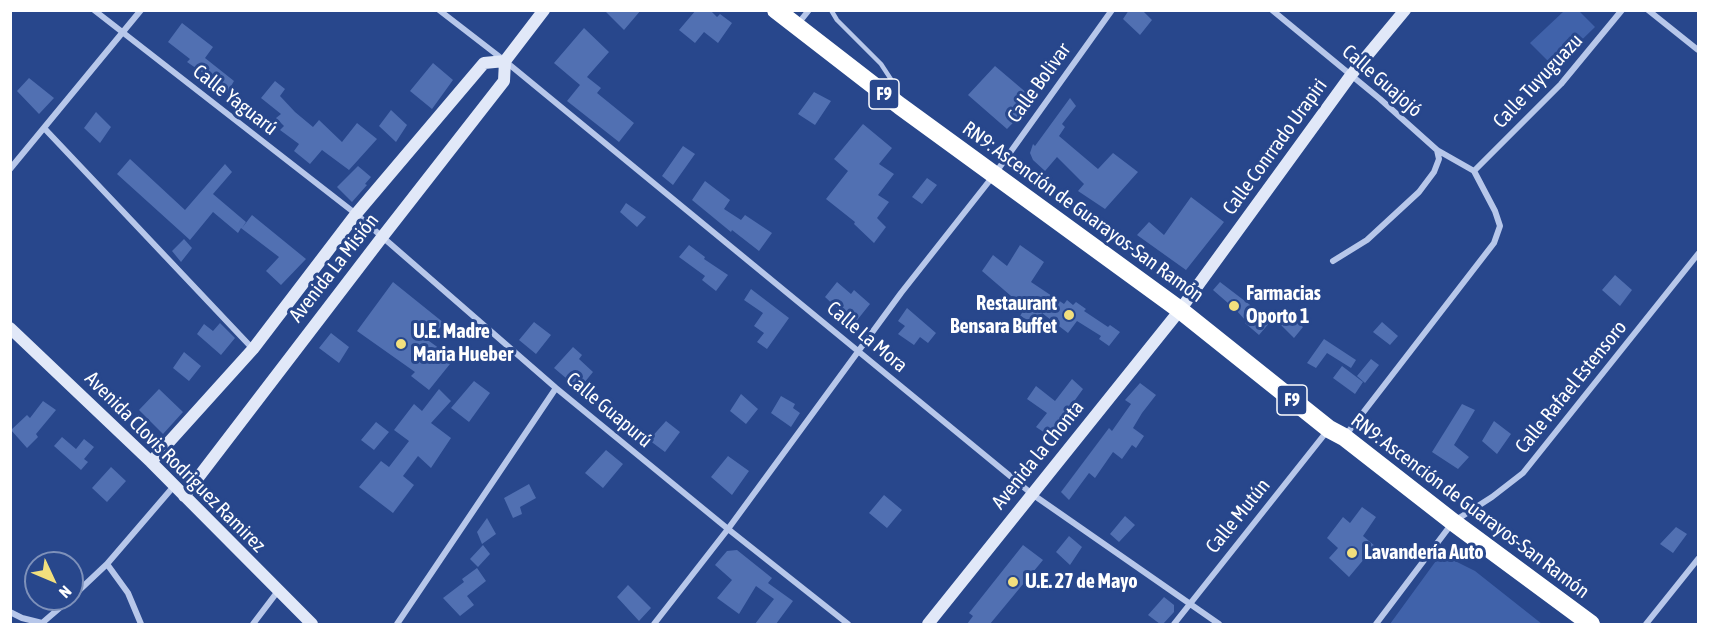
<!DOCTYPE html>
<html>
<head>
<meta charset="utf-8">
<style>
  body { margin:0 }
  #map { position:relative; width:1709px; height:635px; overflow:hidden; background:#28478c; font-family:"Asap Condensed",sans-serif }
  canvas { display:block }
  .frame { position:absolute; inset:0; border:12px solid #fff; pointer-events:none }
  .north { position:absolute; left:24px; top:551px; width:60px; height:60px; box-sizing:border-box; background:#28478c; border:2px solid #7e91ba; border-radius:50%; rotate:134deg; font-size:16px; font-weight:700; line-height:24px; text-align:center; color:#fff }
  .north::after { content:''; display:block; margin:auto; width:21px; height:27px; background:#f2df7d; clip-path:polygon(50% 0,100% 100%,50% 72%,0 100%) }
</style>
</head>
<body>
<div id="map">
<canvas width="1709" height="635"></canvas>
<div class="frame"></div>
<div class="north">N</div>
</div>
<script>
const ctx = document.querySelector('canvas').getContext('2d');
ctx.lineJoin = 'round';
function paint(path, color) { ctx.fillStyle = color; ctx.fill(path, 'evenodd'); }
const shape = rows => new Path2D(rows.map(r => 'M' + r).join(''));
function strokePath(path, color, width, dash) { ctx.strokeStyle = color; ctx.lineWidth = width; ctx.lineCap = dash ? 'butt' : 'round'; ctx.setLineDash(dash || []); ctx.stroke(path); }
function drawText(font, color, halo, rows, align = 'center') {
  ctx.font = font + ' "Asap Condensed",sans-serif'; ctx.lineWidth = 6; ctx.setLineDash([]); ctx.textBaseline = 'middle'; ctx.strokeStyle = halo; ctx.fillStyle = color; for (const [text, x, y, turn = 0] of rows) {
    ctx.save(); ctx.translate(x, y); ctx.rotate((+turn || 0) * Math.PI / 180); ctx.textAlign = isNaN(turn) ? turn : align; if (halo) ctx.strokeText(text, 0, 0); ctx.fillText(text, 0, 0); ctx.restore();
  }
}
const green = shape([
  [1564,11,1579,11,1595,27,1554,67,1530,43],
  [1441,554,1475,571,1542,624,1390,624]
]);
const building = shape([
  [604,10,641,10,624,30],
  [696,10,710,10,717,17,720,14,732,23,718,43,704,32,695,43,679,30],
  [1129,10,1142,10,1152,20,1140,35,1123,19],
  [182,23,213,47,205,58,234,81,227,93,205,76,206,75,187,62,190,59,168,42],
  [584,28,609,52,587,77,601,88,597,93,634,123,619,142,567,101,580,85,554,63],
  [433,63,453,80,432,109,410,91],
  [995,66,1035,100,1007,129,968,95],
  [29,78,54,98,39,114,17,91],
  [275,81,285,89,280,96,295,112,313,127,319,120,342,142,357,123,377,139,349,170,322,150,310,164,294,151,299,144,280,130,284,126,276,118,281,114,261,98],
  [814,92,831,101,815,125,798,114],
  [1070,98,1076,106,1062,124,1065,127,1059,136,1098,169,1113,153,1138,172,1105,209,1078,191,1084,184,1057,157,1045,171,1033,160,1030,153,1033,144,1035,146],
  [391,110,407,125,396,142,379,126],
  [96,112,111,127,100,143,84,128],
  [863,124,892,148,879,164,894,174,878,195,889,202,877,218,886,227,874,243,854,224,855,222,826,199,848,171,834,159],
  [683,146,695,154,673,185,662,176],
  [130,159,185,210,225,164,232,172,213,194,246,222,242,228,252,215,306,259,281,285,266,271,279,257,241,228,238,233,213,212,190,240,117,174],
  [358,166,371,177,365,184,367,185,352,202,337,187],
  [927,178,937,185,922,204,912,197],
  [705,181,730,200,724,209,741,220,745,215,772,233,759,251,732,230,731,232,692,200],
  [1191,197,1224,222,1186,270,1137,235,1149,222,1164,235],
  [626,203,646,217,637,227,620,212],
  [184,239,192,248,181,262,172,251],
  [689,245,705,257,704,259,728,275,716,291,702,280,705,276,679,257],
  [1020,245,1044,262,1031,282,1064,304,1067,300,1073,305,1076,302,1086,309,1084,311,1108,327,1110,325,1120,332,1109,346,1099,339,1101,336,1077,321,1068,333,1042,313,1036,324,1020,316,1025,308,982,271,993,255,1007,266],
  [1615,275,1632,290,1620,306,1602,290],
  [393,282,444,323,429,341,454,359,429,390,411,376,415,372,357,331],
  [837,282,851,294,854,290,870,304,854,324,825,297],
  [1220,282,1271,321,1259,335,1245,323,1246,321,1236,310,1213,290],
  [751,289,789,318,767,349,757,342,764,333,754,326,763,313,744,300],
  [907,308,936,333,928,343,920,337,914,345,898,334,905,326,898,321],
  [1289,316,1303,327,1294,338,1281,325],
  [534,322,551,335,536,354,519,340],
  [1382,322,1398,336,1390,345,1373,332],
  [220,323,235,338,221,355,197,334,204,324,213,331],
  [331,333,349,347,339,363,319,348],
  [1324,339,1356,360,1351,368,1327,353,1316,368,1307,363],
  [573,347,582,355,579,359,593,372,579,389,554,368],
  [184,352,201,366,189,381,173,368],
  [1371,359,1379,365,1365,383,1357,376],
  [1342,366,1363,382,1355,394,1333,378],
  [1072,379,1083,389,1067,411,1074,416,1057,441,1036,427,1047,413,1027,399,1036,386,1055,401],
  [474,381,490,393,469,422,451,408],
  [1140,383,1156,395,1142,413,1133,428,1144,436,1136,448,1132,445,1122,459,1113,452,1095,478,1089,473,1069,500,1061,492,1109,428,1112,431,1131,404,1125,400],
  [159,389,183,412,163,434,139,410],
  [439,389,451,401,431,423,451,438,431,468,418,456,403,476,414,485,393,513,359,487,381,461,389,467,409,441,394,430,414,404,422,411],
  [741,394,758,409,746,424,730,411],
  [781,396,795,404,793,408,800,413,791,427,771,413],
  [43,401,56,410,36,434,38,437,27,448,11,430,27,415,30,418],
  [1462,404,1475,410,1454,445,1469,457,1458,469,1432,452],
  [666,421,680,432,665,452,649,440],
  [1494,421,1511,434,1497,454,1482,441],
  [376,422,389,432,374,450,361,440],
  [62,437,76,449,84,439,94,447,84,459,88,462,81,470,54,446],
  [606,450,623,464,603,488,585,473],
  [728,456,749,471,732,495,711,477],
  [111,467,126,481,107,502,92,488],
  [529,484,536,498,520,507,522,514,513,518,504,498],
  [884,495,902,510,887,528,869,513],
  [1362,507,1376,517,1363,536,1375,546,1349,577,1329,558,1338,548,1327,538,1343,517,1350,523],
  [1125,516,1135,525,1119,542,1110,534],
  [487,518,496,534,482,544,477,532],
  [1676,527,1687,534,1673,553,1660,544],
  [1069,536,1082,547,1070,565,1056,552],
  [483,545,490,554,478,567,470,559],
  [1023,545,1043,560,990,624,967,624,973,616,969,613],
  [737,550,772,578,768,583,793,601,776,624,755,624,774,599,756,586,739,614,717,598,732,580,715,565,727,551],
  [477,568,486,581,467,596,474,605,460,616,443,598,464,582,462,579],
  [628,585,651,608,639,621,617,597],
  [1164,597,1174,605,1174,612,1163,624,1160,624,1148,615]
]);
const lane = shape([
  [831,10,837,20,881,64,894,84,898,97]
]);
const street = shape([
  [94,10,356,214,556,388,728,529,848,624],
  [439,10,505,61,1032,494,1219,624],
  [1272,10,1380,99,1437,150,1474,171],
  [1648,10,1698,50],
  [797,25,809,10],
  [44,128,253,349],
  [10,169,141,10],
  [1474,171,1561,84,1622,10],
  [1333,261,1367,240,1419,192,1434,172,1439,159,1437,150],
  [1345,436,1494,243,1500,226,1495,211,1474,171],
  [107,564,128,593,141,624],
  [72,597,107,564,174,486],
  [10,612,22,618,42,623],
  [41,624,70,599],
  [253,624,278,591],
  [397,624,556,388],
  [654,624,728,529,901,293,994,175,1112,10],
  [1174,624,1328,430],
  [1376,624,1453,522,1492,497,1523,473,1698,254],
  [1646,624,1698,559]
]);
const secondary = shape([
  [10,328,151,462,312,624],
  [151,462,253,349,356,214,484,63,505,61],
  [184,496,383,236,504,81,505,61,544,10],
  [928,624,1180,310,1351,75,1405,10]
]);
const highway = shape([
  [776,10,900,106,1180,310,1329,429,1344,437,1453,522,1591,624]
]);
const markers = [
  [1234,306,6,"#f2df7d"],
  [1069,315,6,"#f2df7d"],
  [401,344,6,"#f2df7d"],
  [1352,553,6,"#f2df7d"],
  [1013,582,6,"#f2df7d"]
];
const shields = [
  [884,94,30],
  [1292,400,30]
];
const shieldNames = [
  ["F9",884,94],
  ["F9",1292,400]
];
const streetNames = [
  ["Calle Guajojó",1382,81,41],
  ["Calle Tuyuguazu",1538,81,-47],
  ["Calle Bolivar",1039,83,-54],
  ["Calle Yaguarú",235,100,38],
  ["Calle Conrrado Urapiri",1275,147,-54],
  ["RN9: Ascención de Guarayos-San Ramón",1083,212,36],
  ["Avenida La Misión",334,268,-52],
  ["Calle La Mora",867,337,40],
  ["Calle Rafael Estensoro",1571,387,-51],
  ["Calle Guapurú",609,410,40],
  ["Avenida la Chonta",1038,455,-51],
  ["Avenida Clovis Rodriguez Ramirez",175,462,45],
  ["RN9: Ascención de Guarayos-San Ramón",1470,506,37],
  ["Calle Mutún",1238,516,-51]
];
const poiNames = [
  ["Farmacias",1246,294],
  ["Oporto 1",1246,317],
  ["Restaurant",1057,304,"right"],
  ["Bensara Buffet",1057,327,"right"],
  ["U.E. Madre",413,332],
  ["Maria Hueber",413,355],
  ["Lavandería Auto",1364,553],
  ["U.E. 27 de Mayo",1025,582]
];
paint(green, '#4062aa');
paint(building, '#5170b2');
strokePath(lane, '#b7c7ea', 4.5);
strokePath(street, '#b7c7ea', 6);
strokePath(secondary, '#e1e8f8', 12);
strokePath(highway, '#fff', 18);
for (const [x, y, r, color] of markers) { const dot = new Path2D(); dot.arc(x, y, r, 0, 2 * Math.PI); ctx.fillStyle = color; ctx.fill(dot); strokePath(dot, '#28478c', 2); }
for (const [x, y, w] of shields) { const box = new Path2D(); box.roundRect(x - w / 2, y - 15, w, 30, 4.5); ctx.fillStyle = '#28478c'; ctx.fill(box); strokePath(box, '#fff', 1.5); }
drawText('bold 18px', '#fff', null, shieldNames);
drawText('20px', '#fff', '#28478c', streetNames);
drawText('bold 20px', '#fff', '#28478c', poiNames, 'left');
</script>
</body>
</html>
